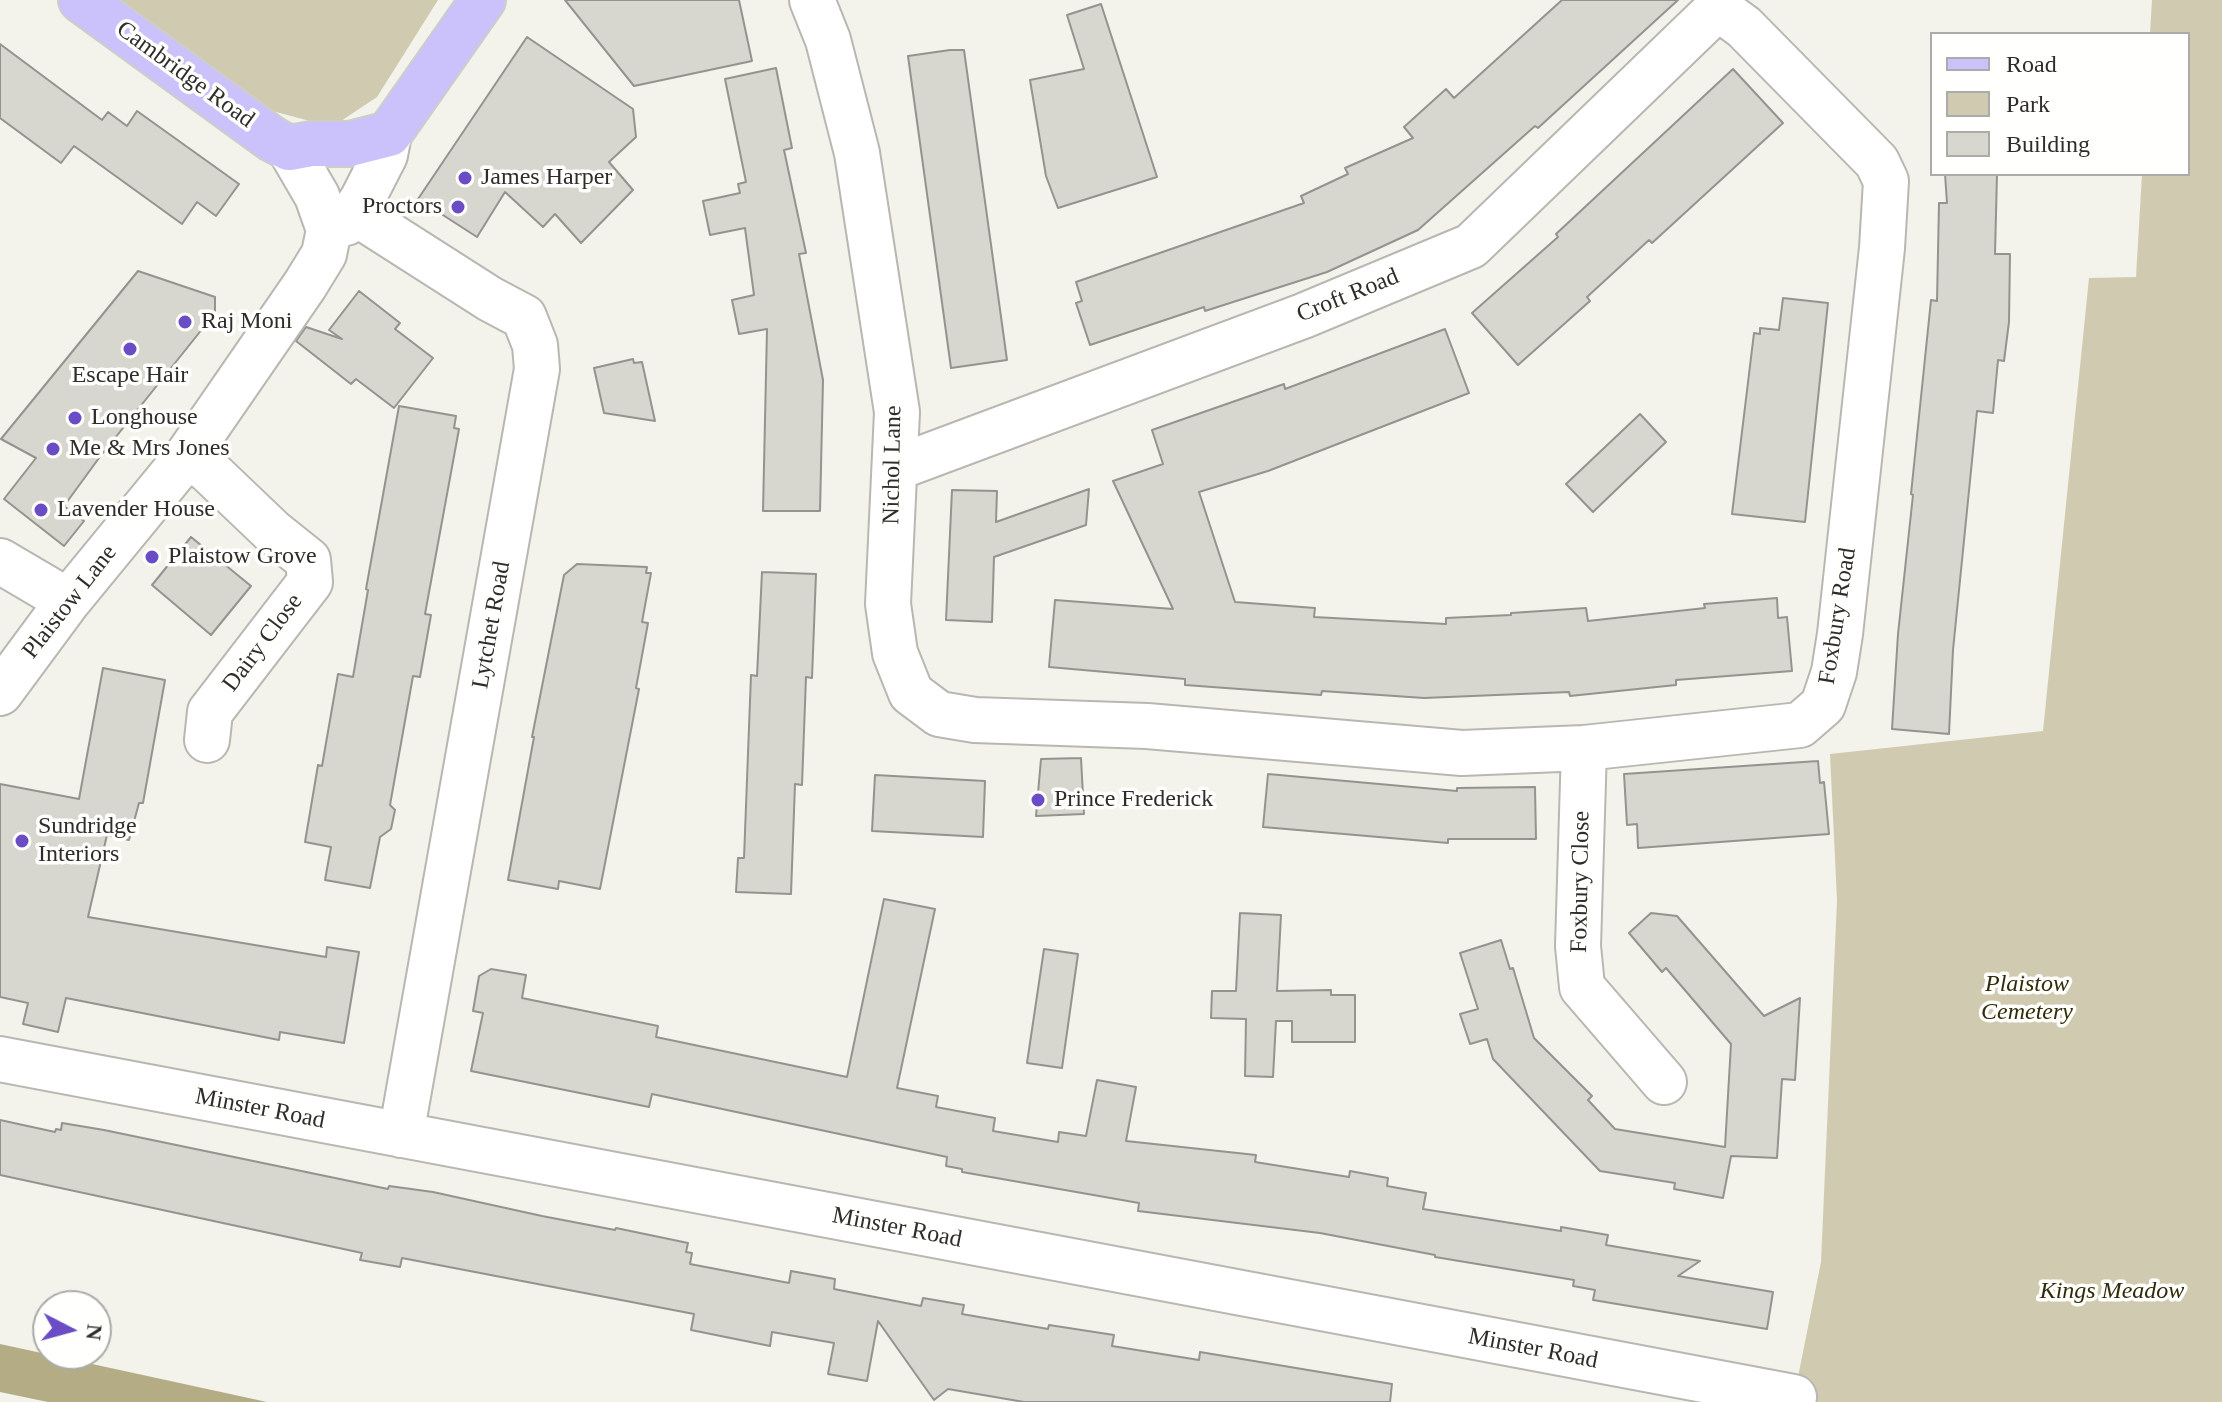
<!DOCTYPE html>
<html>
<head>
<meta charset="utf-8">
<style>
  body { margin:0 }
  #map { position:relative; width:2222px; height:1402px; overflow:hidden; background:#f3f2eb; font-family:Georgia,serif }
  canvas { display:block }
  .legend { position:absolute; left:1930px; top:32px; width:260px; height:144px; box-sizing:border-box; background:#fffffd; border:2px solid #ababa9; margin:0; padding:10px 14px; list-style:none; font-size:24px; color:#2e2d2b }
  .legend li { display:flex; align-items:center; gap:16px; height:40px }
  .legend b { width:40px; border:2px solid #ababa9 }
  .north { position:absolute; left:32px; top:1290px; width:80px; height:80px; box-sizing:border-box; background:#fffffd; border:2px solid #ababa9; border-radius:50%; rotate:96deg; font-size:22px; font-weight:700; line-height:32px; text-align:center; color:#2e2d2b }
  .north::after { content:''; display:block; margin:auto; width:28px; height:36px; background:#6a4cc5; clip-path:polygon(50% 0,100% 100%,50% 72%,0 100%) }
</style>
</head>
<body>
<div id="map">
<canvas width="2222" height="1402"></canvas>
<ul class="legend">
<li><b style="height:10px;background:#cbc2fb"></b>Road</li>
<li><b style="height:22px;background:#d0cbb0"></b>Park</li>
<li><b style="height:22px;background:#d7d6cf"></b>Building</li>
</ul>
<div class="north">N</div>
</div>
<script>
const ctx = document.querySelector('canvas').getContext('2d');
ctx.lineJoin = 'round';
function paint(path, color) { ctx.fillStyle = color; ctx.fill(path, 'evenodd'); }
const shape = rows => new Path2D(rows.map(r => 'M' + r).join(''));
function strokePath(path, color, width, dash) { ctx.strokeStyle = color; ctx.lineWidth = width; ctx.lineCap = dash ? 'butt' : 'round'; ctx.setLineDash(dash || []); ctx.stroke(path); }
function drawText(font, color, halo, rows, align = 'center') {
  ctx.font = font + ' Georgia,serif'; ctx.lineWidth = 7; ctx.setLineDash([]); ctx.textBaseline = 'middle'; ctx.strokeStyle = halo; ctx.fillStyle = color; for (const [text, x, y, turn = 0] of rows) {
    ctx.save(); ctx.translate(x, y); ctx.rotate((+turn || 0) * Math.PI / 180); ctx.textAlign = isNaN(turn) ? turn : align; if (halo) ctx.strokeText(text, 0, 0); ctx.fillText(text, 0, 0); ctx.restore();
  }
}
const green = shape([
  [117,0,438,0,377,97,332,127,265,109],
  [2152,0,2222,0,2222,1402,1793,1402,1821,1262,1837,900,1830,754,2043,731,2089,278,2136,277,2142,174,2188,174,2188,34,2150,34]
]);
const forest = shape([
  [0,1344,267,1402,48,1402,0,1392]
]);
const building = shape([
  [565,0,739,0,752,61,634,86,565,0],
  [1562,0,1678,0,1538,128,1535,126,1418,230,1327,272,1205,311,1204,307,1090,345,1076,303,1082,301,1076,282,1304,203,1301,196,1348,174,1345,168,1413,138,1404,127,1446,89,1454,98,1562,0],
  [1101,4,1157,177,1058,208,1046,176,1030,80,1084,69,1067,15,1101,4],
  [527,37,633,109,636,137,609,162,633,190,581,243,555,214,543,227,505,192,477,237,418,199,527,37],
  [0,44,102,120,108,112,127,126,137,111,239,184,216,216,197,202,182,224,74,146,61,163,0,118,0,44],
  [950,50,964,50,1007,360,951,368,908,56,950,50],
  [776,68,792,148,784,150,806,253,799,254,823,380,820,511,763,511,767,329,739,334,732,300,754,295,745,228,710,235,703,201,740,193,738,184,746,182,725,79,776,68],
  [1733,69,1783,123,1652,243,1649,240,1587,297,1590,301,1518,365,1472,313,1558,237,1556,234,1733,69],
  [1945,174,1997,174,1995,254,2010,254,2009,322,2004,361,1998,360,1993,413,1977,411,1953,650,1949,734,1892,729,1898,634,1913,495,1911,494,1931,300,1937,301,1939,203,1947,203,1945,174],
  [138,271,215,297,215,313,99,458,64,506,84,521,64,546,4,499,36,458,1,439,138,271],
  [359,291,400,323,395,329,433,358,394,408,356,379,351,384,296,341,306,327,342,339,329,330,359,291],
  [1783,298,1828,303,1805,522,1732,514,1754,333,1760,334,1760,328,1779,330,1783,298],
  [1445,329,1469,393,1268,471,1199,492,1235,602,1315,608,1314,617,1446,624,1446,618,1511,615,1511,613,1586,608,1588,621,1705,608,1704,604,1777,598,1778,618,1787,617,1792,671,1676,680,1676,685,1570,696,1569,692,1424,698,1322,691,1321,695,1185,685,1185,679,1049,667,1055,600,1173,609,1113,481,1163,464,1152,430,1284,384,1285,389,1445,329],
  [633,359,634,363,642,362,655,421,604,413,594,368,633,359],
  [399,406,456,416,454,428,459,429,425,614,431,615,420,677,413,676,390,805,395,810,391,829,380,837,370,888,325,880,331,847,305,842,318,765,322,766,338,674,353,677,368,590,366,589,399,406],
  [1640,414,1666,442,1593,512,1566,484,1640,414],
  [1089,489,1086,525,994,557,992,622,946,620,952,490,997,491,996,522,1089,489],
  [191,537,251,586,211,635,152,585,191,537],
  [577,564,647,567,646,573,651,573,642,622,648,623,636,688,639,689,600,889,559,881,558,889,508,880,534,737,532,737,564,575,577,564],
  [762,572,816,574,812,678,806,677,802,785,795,784,791,894,736,892,738,858,744,858,751,675,757,676,762,572],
  [103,668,165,680,143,803,139,803,129,840,107,835,88,917,326,957,327,947,359,952,344,1043,280,1032,279,1040,66,998,58,1032,23,1024,28,1003,0,997,0,784,79,799,103,668],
  [1081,758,1084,814,1036,816,1041,759,1081,758],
  [1818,761,1820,783,1824,782,1829,834,1638,848,1637,824,1627,825,1624,774,1818,761],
  [1268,774,1457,791,1457,788,1535,787,1536,839,1448,839,1448,843,1263,827,1268,774],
  [875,775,985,781,983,837,872,831,875,775],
  [884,899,935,909,897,1088,938,1096,936,1107,995,1118,993,1131,1058,1142,1059,1132,1086,1136,1097,1080,1136,1087,1126,1141,1256,1155,1255,1162,1349,1177,1350,1171,1388,1178,1387,1186,1426,1193,1423,1209,1561,1231,1561,1227,1608,1235,1606,1245,1700,1261,1678,1276,1773,1292,1767,1329,1593,1300,1595,1290,1573,1286,1574,1280,1435,1257,1435,1255,1320,1233,1138,1211,1139,1203,962,1172,962,1169,946,1166,947,1157,652,1094,649,1107,471,1071,483,1013,473,1011,479,976,491,969,526,975,522,998,658,1026,656,1037,847,1077,884,899],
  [1240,913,1281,915,1277,991,1331,990,1331,995,1355,995,1355,1042,1292,1042,1292,1021,1276,1021,1273,1077,1245,1076,1246,1019,1211,1018,1212,991,1236,991,1240,913],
  [1651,913,1677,916,1764,1016,1800,998,1795,1080,1782,1079,1777,1158,1731,1156,1723,1198,1674,1189,1675,1183,1600,1171,1493,1059,1487,1039,1470,1044,1460,1014,1478,1009,1460,953,1501,940,1510,969,1513,968,1534,1038,1592,1096,1588,1100,1615,1129,1725,1147,1731,1044,1666,968,1662,972,1629,933,1651,913],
  [1044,949,1078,954,1062,1068,1027,1063,1044,949],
  [0,1120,55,1132,56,1129,61,1130,62,1123,104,1130,388,1189,389,1186,433,1192,542,1216,615,1230,616,1228,688,1243,686,1252,692,1253,690,1264,789,1283,791,1271,835,1279,834,1289,921,1306,923,1298,964,1305,962,1314,1048,1329,1049,1325,1114,1335,1112,1346,1199,1360,1200,1352,1392,1384,1390,1402,1024,1402,948,1389,934,1400,878,1321,867,1381,828,1374,834,1343,772,1332,770,1346,691,1330,694,1314,402,1258,400,1267,360,1260,362,1253,0,1175,0,1120]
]);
const minor = shape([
  [812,0,828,40,857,153,897,412,888,604,895,653,911,693,939,714,975,720,1147,726,1462,753,1584,748,1800,725,1823,705,1834,672,1840,634,1882,248,1886,181,1877,162,1744,27,1718,8],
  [289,148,317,196,329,230],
  [362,200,371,223,490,299,524,317,535,345,537,369,401,1135],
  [346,223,362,200,385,155,389,134],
  [187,456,208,470,273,532,308,560,310,582,210,712,207,740],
  [896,468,1303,316,1471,246,1718,8,1720,0],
  [0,561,68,601],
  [0,693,68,601,187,456,305,285,324,254,329,230],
  [1584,748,1578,946,1582,987,1664,1082],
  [0,1059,1794,1397]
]);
const major = shape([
  [81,0,272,139,289,148,311,144,350,144,389,134,483,0]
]);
const markers = [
  [465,178,8,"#6a4cc5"],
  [458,207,8,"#6a4cc5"],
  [185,322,8,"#6a4cc5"],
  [130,349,8,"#6a4cc5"],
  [75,418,8,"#6a4cc5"],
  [53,449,8,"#6a4cc5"],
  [41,510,8,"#6a4cc5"],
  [152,557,8,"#6a4cc5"],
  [1038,800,8,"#6a4cc5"],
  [22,841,8,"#6a4cc5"]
];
const streetNames = [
  ["Cambridge Road",185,75,36],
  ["Croft Road",1348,296,-22],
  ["Nichol Lane",893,465,-89],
  ["Plaistow Lane",70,602,-52],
  ["Foxbury Road",1838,616,-81],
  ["Lytchet Road",492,625,-80],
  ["Dairy Close",263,643,-53],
  ["Foxbury Close",1581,882,-89],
  ["Minster Road",260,1109,11],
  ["Minster Road",897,1228,11],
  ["Minster Road",1533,1349,11]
];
const poiNames = [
  ["James Harper",481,178],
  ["Proctors",442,207,"right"],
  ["Raj Moni",201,322],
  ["Escape Hair",130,376,"center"],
  ["Longhouse",91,418],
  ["Me & Mrs Jones",69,449],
  ["Lavender House",57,510],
  ["Plaistow Grove",168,557],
  ["Prince Frederick",1054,800],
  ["Sundridge",38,827],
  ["Interiors",38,855]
];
const parkNames = [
  ["Plaistow",2027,985],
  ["Cemetery",2027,1013],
  ["Kings Meadow",2112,1292]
];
paint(green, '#d0cbb0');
paint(forest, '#b3ac85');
paint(building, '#d7d6cf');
strokePath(building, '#94938d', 2);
strokePath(minor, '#b8b7b1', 48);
strokePath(major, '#cdcdcc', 48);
strokePath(minor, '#fff', 44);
strokePath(major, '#cbc2fb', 44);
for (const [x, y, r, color] of markers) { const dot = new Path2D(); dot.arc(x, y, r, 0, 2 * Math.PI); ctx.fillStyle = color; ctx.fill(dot); strokePath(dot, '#fffffd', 3); }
drawText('24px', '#2e2d2b', '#fffffd', streetNames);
drawText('24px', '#2e2d2b', '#fffffd', poiNames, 'left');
drawText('italic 24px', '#322b0a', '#fffffd', parkNames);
</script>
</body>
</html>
